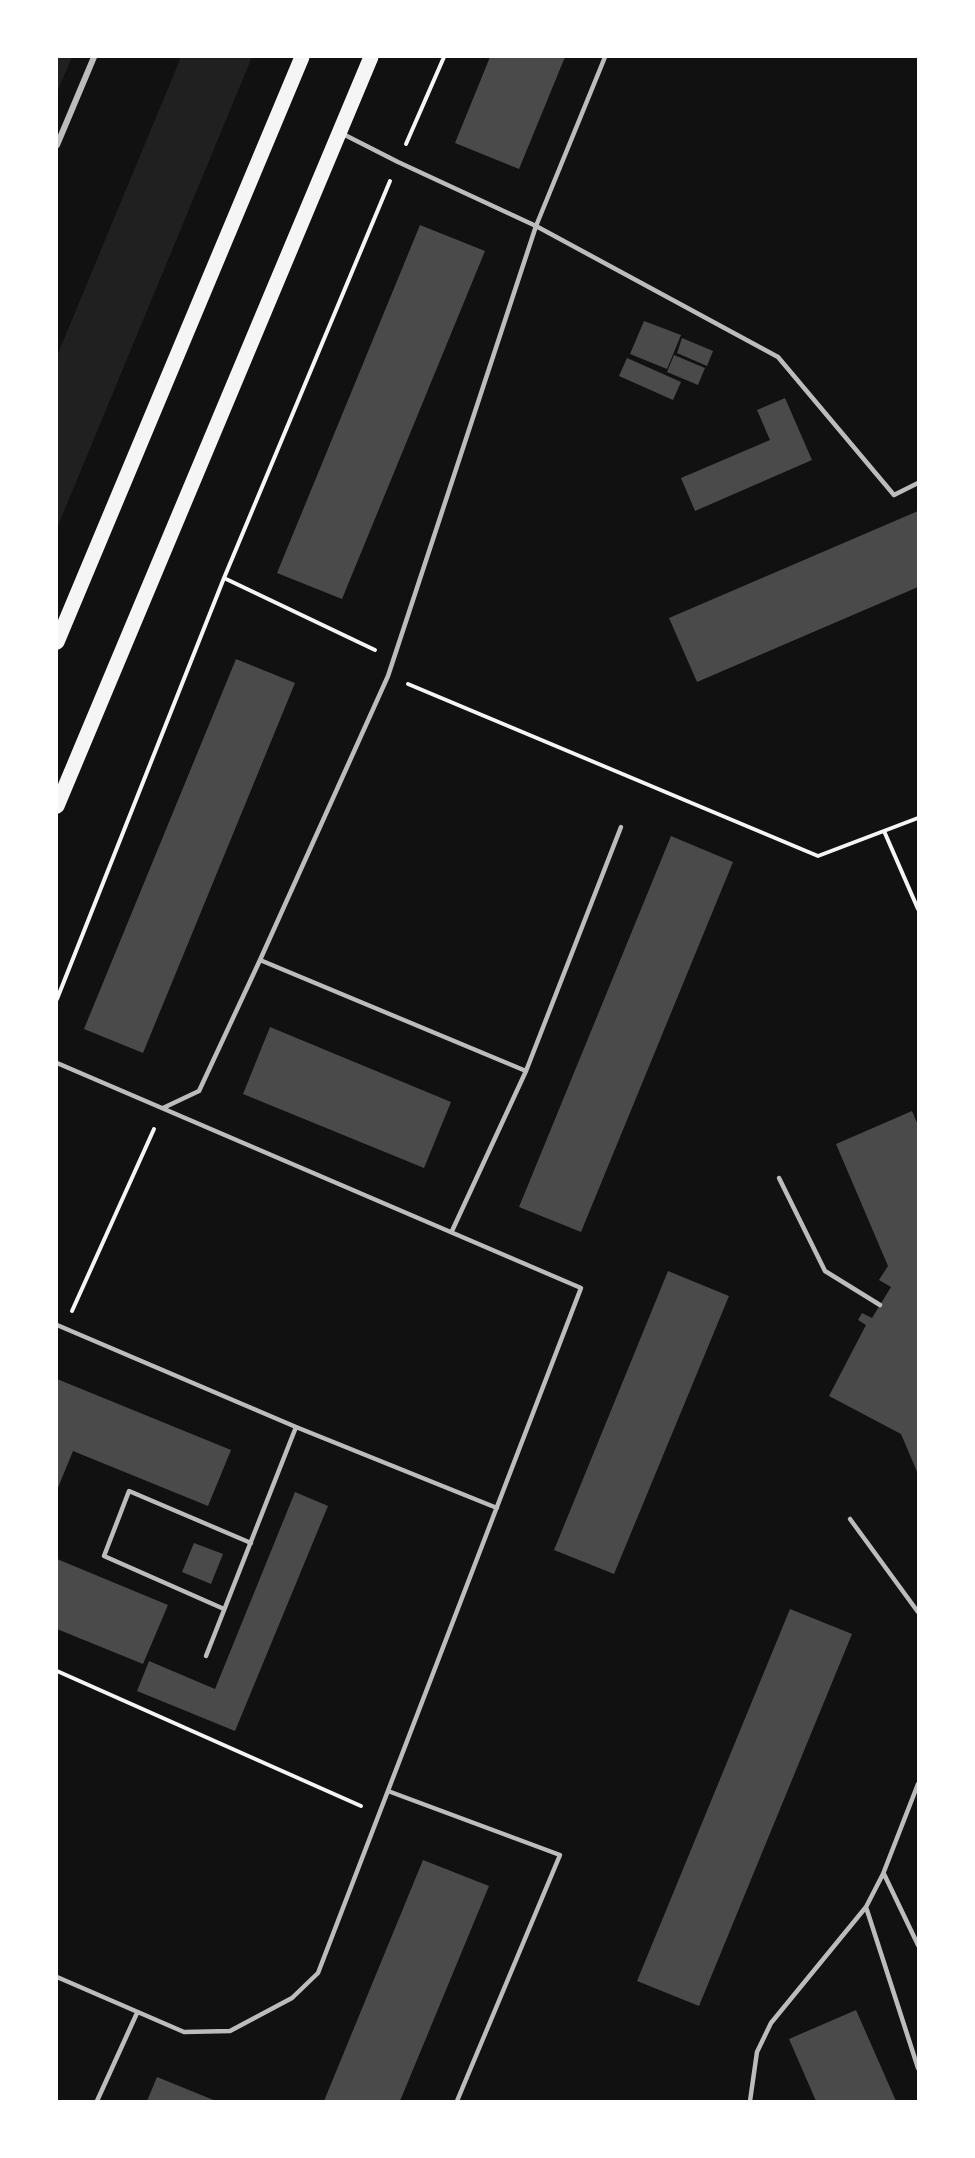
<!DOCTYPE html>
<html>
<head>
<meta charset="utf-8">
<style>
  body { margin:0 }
  #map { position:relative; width:975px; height:2158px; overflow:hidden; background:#111; font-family:Overpass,sans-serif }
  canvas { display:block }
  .frame { position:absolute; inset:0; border:58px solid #fff; pointer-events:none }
</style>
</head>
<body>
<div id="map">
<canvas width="975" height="2158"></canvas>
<div class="frame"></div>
</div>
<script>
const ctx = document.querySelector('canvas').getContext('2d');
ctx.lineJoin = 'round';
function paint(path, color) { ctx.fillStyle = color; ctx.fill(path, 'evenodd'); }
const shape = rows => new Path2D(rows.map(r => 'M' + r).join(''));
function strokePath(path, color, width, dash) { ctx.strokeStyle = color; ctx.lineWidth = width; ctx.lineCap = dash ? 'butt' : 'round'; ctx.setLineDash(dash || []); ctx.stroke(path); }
const green = shape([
  [57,57,72,57,57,92],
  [181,57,252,57,57,528,57,356]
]);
const building = shape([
  [490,57,565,57,519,169,455,143],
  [420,225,485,251,342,599,277,573],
  [644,321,681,335,667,369,630,354],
  [682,338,713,351,707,366,677,353],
  [674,355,705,368,698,385,667,372],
  [627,358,681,382,673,400,619,376],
  [785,398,812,460,695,511,681,478,770,440,757,410],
  [918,511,918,587,697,682,669,618],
  [236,659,295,683,143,1053,84,1029],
  [671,836,733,862,581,1232,519,1207],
  [270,1027,451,1102,424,1168,243,1094],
  [912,1111,918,1125,918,1474,901,1434,829,1396,866,1325,858,1320,862,1313,872,1318,891,1287,879,1280,888,1266,836,1144],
  [668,1271,729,1296,614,1574,554,1550],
  [57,1379,231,1450,208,1506,73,1451,57,1490],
  [295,1492,328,1506,235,1731,137,1691,149,1661,215,1689],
  [194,1543,223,1554,211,1584,182,1572],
  [57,1559,168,1605,143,1664,57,1629],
  [790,1609,852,1634,699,2006,637,1981],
  [423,1860,489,1886,400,2101,324,2101],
  [856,2010,896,2101,816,2101,789,2039],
  [157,2077,216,2101,147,2101]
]);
const path = shape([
  [406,144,444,57],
  [224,578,375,650],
  [408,684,818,856,918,818],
  [884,831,918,909],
  [57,999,224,578,390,181],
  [72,1311,154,1129],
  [57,1671,361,1806]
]);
const service = shape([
  [341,133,398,162,536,226,778,357,894,495,918,483],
  [57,1063,581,1288,318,1973,292,1998,230,2031,184,2032,57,1977],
  [526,1071,621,827],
  [163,1108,199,1091,260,960],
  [779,1178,825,1271,880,1305],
  [452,1231,526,1071,260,960,388,676,536,226,605,57],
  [57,1325,296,1427,497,1508],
  [850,1519,918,1612],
  [224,1609,104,1556,129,1491,251,1543],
  [206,1656,296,1427],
  [388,1791,560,1855,457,2101],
  [884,1874,918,1945],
  [866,1907,918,2068],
  [97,2101,137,2013],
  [750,2101,757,2052,771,2023,866,1907,883,1874,918,1784]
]);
const minor = shape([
  [57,145,94,57]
]);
const primary = shape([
  [57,642,302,57],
  [57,806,371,57]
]);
paint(green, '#202020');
paint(building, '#4a4a4a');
strokePath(path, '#f5f5f5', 4);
strokePath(service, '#bcbcbc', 4.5);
strokePath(minor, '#bcbcbc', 6);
strokePath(primary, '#f5f5f5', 15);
</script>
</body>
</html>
